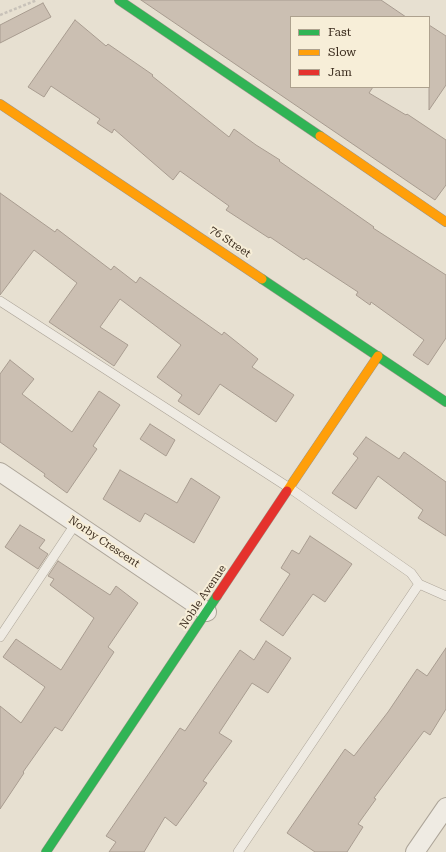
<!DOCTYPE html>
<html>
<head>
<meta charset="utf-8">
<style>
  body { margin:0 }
  #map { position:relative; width:446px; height:852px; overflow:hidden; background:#e7e0d1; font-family:"Roboto Serif",serif }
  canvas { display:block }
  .legend { position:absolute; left:290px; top:16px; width:140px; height:72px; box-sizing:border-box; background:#f7eed8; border:1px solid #ada18e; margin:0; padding:5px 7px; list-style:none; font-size:12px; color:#3d2e20 }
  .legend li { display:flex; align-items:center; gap:8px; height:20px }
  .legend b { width:20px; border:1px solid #ada18e }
</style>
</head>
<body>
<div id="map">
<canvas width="446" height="852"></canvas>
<ul class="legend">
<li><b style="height:5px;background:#30b455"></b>Fast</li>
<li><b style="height:5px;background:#ff9f0a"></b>Slow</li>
<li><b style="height:5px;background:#e5322d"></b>Jam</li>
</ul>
</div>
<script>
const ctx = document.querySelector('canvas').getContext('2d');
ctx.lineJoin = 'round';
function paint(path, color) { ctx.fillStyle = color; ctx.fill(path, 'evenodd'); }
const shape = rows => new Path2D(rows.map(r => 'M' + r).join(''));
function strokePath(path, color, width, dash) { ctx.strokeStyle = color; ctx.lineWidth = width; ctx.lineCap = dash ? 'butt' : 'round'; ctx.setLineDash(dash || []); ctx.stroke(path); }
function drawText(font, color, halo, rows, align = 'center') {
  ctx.font = font + ' "Roboto Serif",serif'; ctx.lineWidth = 4; ctx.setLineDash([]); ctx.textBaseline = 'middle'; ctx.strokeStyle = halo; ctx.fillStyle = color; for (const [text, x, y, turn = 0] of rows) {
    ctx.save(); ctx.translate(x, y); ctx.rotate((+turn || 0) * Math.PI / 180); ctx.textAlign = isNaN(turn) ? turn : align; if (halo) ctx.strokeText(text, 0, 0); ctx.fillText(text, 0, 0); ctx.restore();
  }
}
const building = shape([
  [141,0,381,0,406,17,291,17,291,87,373,87,369,93,406,115,407,114,446,140,446,185,435,200,141,0],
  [43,3,51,17,0,43,0,25,43,3],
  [75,20,106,46,108,44,153,75,152,76,229,137,234,129,256,145,280,160,279,161,374,227,373,228,446,275,446,338,428,365,413,355,424,340,371,302,370,305,356,295,358,292,306,258,304,260,270,237,269,238,226,210,229,206,180,171,173,180,114,129,112,133,97,123,100,119,51,86,44,97,28,87,75,20],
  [429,25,446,36,446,85,429,110,429,25],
  [0,193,55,232,57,229,111,270,114,266,136,283,140,277,222,335,224,332,258,359,252,367,294,395,276,422,220,384,199,415,178,401,182,395,157,377,181,345,120,299,100,327,128,345,114,366,49,322,77,283,34,250,0,295,0,193],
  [10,360,34,379,22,394,72,432,99,391,120,405,93,446,97,449,67,493,44,476,45,474,0,442,0,374,10,360],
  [150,424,175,440,166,456,140,439,150,424],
  [366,437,399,459,404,452,446,482,446,536,418,518,423,510,378,476,356,509,332,493,358,458,353,454,366,437],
  [120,470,177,503,191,478,220,497,194,543,145,513,140,522,103,499,120,470],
  [20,525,45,540,39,548,48,554,38,569,5,547,20,525],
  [310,536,352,564,325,602,313,594,283,636,260,620,290,574,281,568,292,550,299,554,310,536],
  [58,561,110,595,116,586,138,603,108,647,114,652,62,731,55,727,23,772,24,773,0,809,0,706,21,723,45,687,3,657,16,639,61,670,94,618,50,585,54,579,48,576,58,561],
  [266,641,291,658,268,693,252,683,219,733,232,741,203,781,207,783,176,826,165,817,144,852,109,852,116,842,106,836,180,728,185,731,240,650,254,660,266,641],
  [446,648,446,709,430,735,424,731,374,798,376,799,358,824,363,827,347,852,315,852,287,833,345,749,354,756,388,712,417,669,427,676,446,648]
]);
const path = shape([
  [0,15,37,0]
]);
const lane = shape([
  [0,301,291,489,411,573,419,584,446,596],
  [0,637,76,523],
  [238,852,419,584]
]);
const street = shape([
  [0,472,207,612],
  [415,852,446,807]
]);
const fast = shape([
  [119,0,320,136],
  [262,279,446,402],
  [46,852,217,596]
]);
const slow = shape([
  [0,104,262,279],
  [320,136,446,222],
  [287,491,378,356]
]);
const jam = shape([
  [217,596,287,491]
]);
const streetNames = [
  ["76 Street",230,242,34],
  ["Norby Crescent",104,542,34],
  ["Noble Avenue",203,597,-56]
];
paint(building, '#cbbfb2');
strokePath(building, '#a89c90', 1);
strokePath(lane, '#ada599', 10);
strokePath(street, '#ada599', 20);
strokePath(fast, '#9c958a', 10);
strokePath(slow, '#9c958a', 10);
strokePath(jam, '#9c958a', 10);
strokePath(path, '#c8c2b9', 2.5, [3, 2]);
strokePath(lane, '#efebe3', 9);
strokePath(street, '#efebe3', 18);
strokePath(fast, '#30b455', 9);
strokePath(slow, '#ff9f0a', 9);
strokePath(jam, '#e5322d', 9);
drawText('11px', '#3d2e20', '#f7eed8', streetNames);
</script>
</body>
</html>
